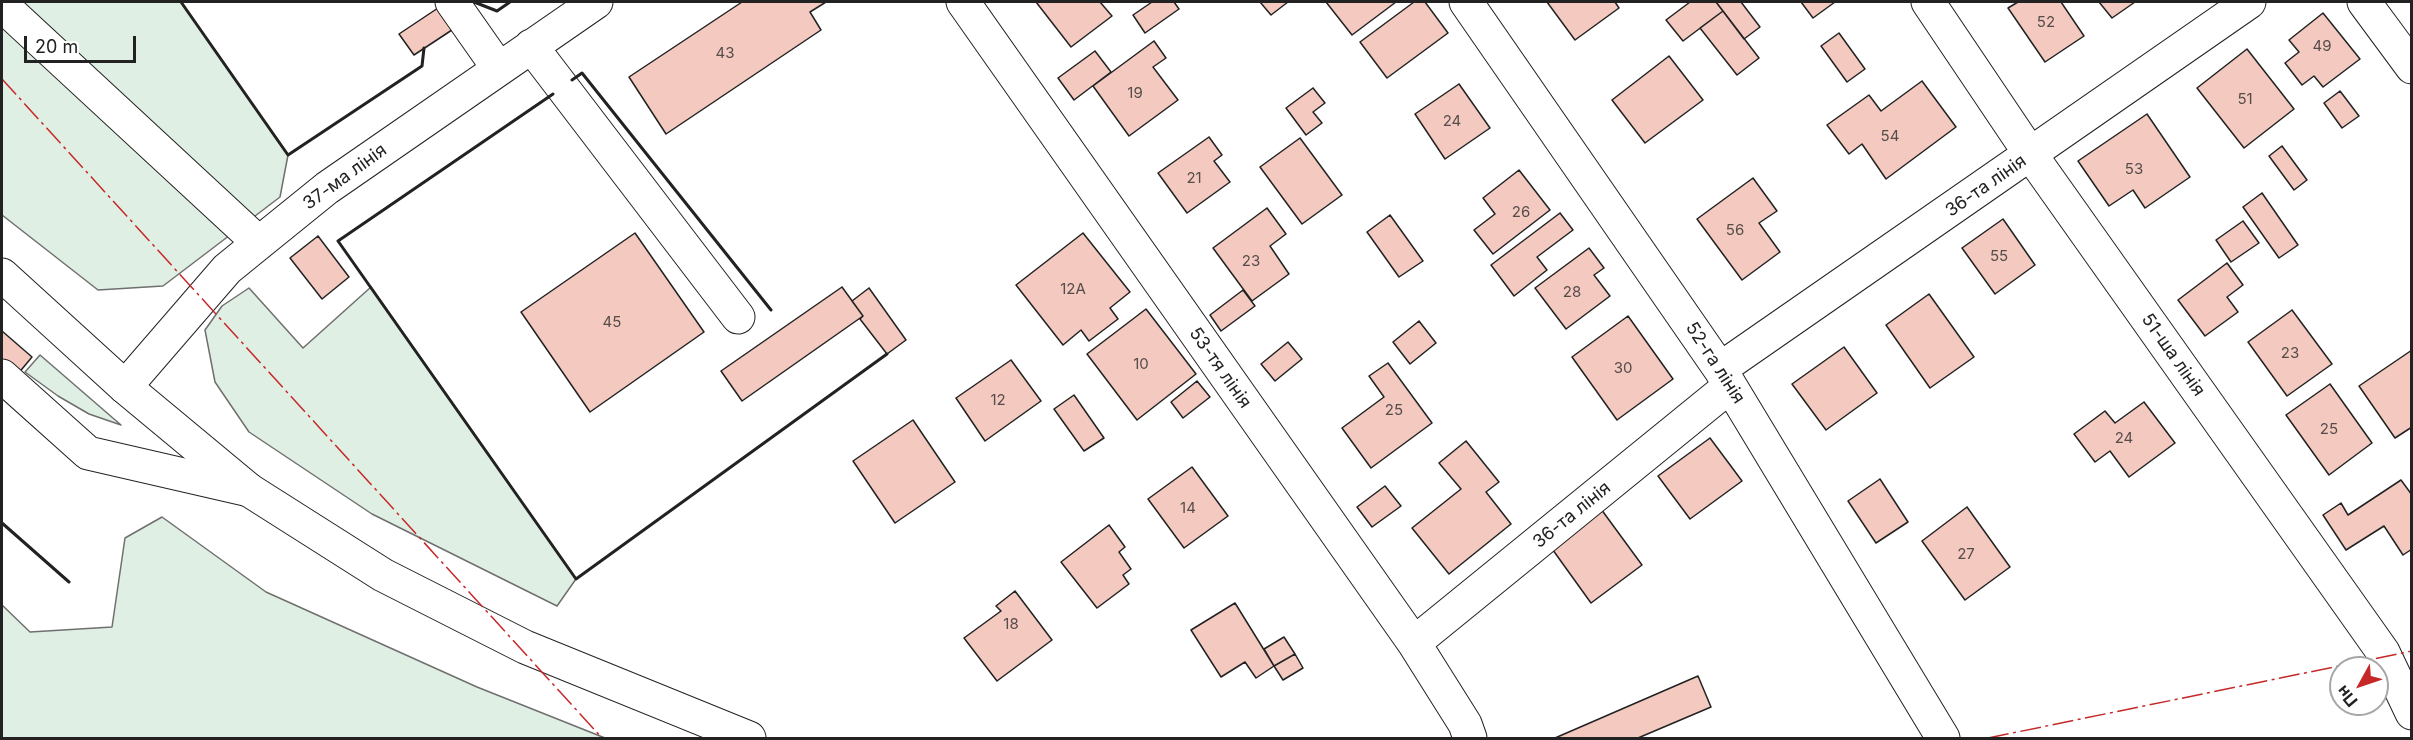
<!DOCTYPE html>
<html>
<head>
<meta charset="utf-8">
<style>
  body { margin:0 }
  #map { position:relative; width:2413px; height:740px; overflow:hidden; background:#fff; font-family:Inter,sans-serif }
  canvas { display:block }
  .frame { position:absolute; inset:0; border:3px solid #222; pointer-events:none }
  .north { position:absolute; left:2329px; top:656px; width:60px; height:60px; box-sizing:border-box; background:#fff; border:2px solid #a7a7a7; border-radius:50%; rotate:230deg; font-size:16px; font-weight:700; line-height:24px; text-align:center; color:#222 }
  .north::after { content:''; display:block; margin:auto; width:21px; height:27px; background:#c62828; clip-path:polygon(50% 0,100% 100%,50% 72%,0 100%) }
  .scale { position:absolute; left:24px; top:36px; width:112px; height:27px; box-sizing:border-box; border:3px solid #222; border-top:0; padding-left:8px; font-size:18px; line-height:21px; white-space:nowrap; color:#222; -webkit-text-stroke:4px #fff; paint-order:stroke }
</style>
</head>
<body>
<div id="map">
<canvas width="2413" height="740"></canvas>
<div class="frame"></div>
<div class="north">Пн</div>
<div class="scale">20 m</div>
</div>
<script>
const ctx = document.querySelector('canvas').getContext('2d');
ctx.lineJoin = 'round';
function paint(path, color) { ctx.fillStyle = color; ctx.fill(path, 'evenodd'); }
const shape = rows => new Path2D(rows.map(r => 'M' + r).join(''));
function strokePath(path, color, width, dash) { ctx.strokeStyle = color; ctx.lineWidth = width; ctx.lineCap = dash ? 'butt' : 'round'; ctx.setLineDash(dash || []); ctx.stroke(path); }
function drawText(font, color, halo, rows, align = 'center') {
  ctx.font = font + ' Inter,sans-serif'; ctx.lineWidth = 4.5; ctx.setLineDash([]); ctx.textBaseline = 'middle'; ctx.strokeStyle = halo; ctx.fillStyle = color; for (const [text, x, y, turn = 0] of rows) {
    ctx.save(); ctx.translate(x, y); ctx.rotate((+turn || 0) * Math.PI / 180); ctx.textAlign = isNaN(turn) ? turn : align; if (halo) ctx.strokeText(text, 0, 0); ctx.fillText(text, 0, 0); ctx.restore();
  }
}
const green = shape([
  [2,2,181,2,288,155,280,197,163,286,98,290,2,215,2,2],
  [371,287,576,579,557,606,372,514,249,432,215,382,205,330,222,306,249,288,303,348,371,287],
  [40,355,121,425,89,414,58,396,25,372,40,355],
  [162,517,266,592,477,687,605,738,2,738,2,605,30,632,112,627,125,538,162,517]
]);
const building = shape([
  [742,2,826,2,810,12,821,30,666,134,629,77,742,2],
  [1036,2,1100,2,1112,16,1071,47,1036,2],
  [1152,2,1174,2,1179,9,1145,33,1133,15,1152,2],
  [1260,2,1288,2,1271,15,1260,2],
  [1326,2,1396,2,1352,35,1326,2],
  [1414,2,1425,2,1448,33,1387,78,1360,42,1414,2],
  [1547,2,1615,2,1619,8,1575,40,1547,2],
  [1690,2,1716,2,1723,11,1683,41,1666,20,1690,2],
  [1716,2,1741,2,1760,27,1744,39,1716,2],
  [1801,2,1835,2,1813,18,1801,2],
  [2018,2,2061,2,2084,36,2045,62,2008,8,2018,2],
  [2099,2,2135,2,2112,18,2099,2],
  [441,6,455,28,414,55,399,34,441,6],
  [1723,11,1759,58,1737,75,1700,28,1723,11],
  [2323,13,2360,59,2323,87,2314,76,2302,85,2285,63,2299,52,2289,40,2323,13],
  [1839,33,1865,69,1847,82,1821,46,1839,33],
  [1154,41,1166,58,1153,67,1178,100,1129,136,1093,86,1154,41],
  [2247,49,2294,109,2244,148,2197,88,2247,49],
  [1095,51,1111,72,1074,100,1058,78,1095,51],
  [1669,56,1703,100,1645,143,1612,100,1669,56],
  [1922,81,1956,127,1886,179,1862,144,1849,154,1827,125,1869,95,1881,111,1922,81],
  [1459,84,1490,128,1445,159,1415,114,1459,84],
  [1313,88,1325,103,1313,112,1322,123,1306,135,1286,108,1313,88],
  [2340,91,2359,116,2342,128,2324,103,2340,91],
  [2147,114,2190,177,2145,208,2133,190,2109,206,2078,161,2147,114],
  [1209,137,1222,155,1214,161,1230,182,1187,213,1158,173,1209,137],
  [1300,138,1342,195,1302,224,1260,167,1300,138],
  [2282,146,2307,180,2294,190,2269,156,2282,146],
  [1519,170,1550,210,1493,254,1474,230,1495,214,1483,198,1519,170],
  [1753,178,1777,211,1759,223,1780,252,1742,280,1697,219,1753,178],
  [2262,193,2298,245,2279,258,2243,207,2262,193],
  [1267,208,1286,234,1270,246,1289,274,1252,301,1213,248,1267,208],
  [1560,213,1573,230,1537,257,1547,270,1514,296,1491,265,1560,213],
  [1390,215,1423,261,1399,277,1367,232,1390,215],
  [2003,219,2035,265,1995,294,1962,248,2003,219],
  [2243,221,2259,243,2231,262,2216,240,2243,221],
  [635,233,704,332,590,412,521,312,635,233],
  [1083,233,1130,292,1110,308,1118,319,1089,341,1081,330,1063,345,1016,285,1083,233],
  [318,236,349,277,322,299,290,258,318,236],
  [1589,248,1604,268,1594,275,1610,296,1566,329,1535,288,1589,248],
  [2227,263,2243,285,2227,297,2238,312,2205,336,2178,300,2227,263],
  [842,287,863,316,742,401,721,371,842,287],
  [869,288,906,340,887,354,860,319,863,316,852,301,869,288],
  [1243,290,1255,306,1221,331,1210,315,1243,290],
  [1929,294,1974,357,1930,388,1886,325,1929,294],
  [1146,309,1196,374,1137,420,1087,354,1146,309],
  [2292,310,2332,364,2287,396,2248,342,2292,310],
  [1628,316,1673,379,1617,420,1572,357,1628,316],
  [1419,321,1436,343,1410,364,1393,342,1419,321],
  [2,331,32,357,2,393,2,331],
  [1288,342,1302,359,1275,381,1261,364,1288,342],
  [1844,347,1877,393,1826,430,1792,384,1844,347],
  [2412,350,2412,427,2395,438,2359,386,2412,350],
  [1011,360,1041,401,985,441,956,398,1011,360],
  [1388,363,1432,423,1371,468,1342,428,1384,397,1369,376,1388,363],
  [1197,381,1210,397,1183,418,1171,402,1197,381],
  [2330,384,2372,443,2329,475,2286,415,2330,384],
  [1074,395,1104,438,1084,451,1054,409,1074,395],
  [2144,402,2175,443,2129,477,2110,451,2095,462,2074,434,2105,411,2115,423,2144,402],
  [913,420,955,482,895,523,853,461,913,420],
  [1710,438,1742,481,1690,519,1658,476,1710,438],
  [1466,441,1499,482,1486,492,1511,524,1449,574,1412,528,1461,489,1439,463,1466,441],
  [1192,467,1228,516,1184,548,1148,499,1192,467],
  [1880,479,1908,522,1876,543,1848,501,1880,479],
  [2401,480,2412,495,2412,549,2403,555,2384,526,2346,550,2323,515,2341,503,2348,515,2401,480],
  [1385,486,1401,506,1372,527,1357,507,1385,486],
  [1967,507,2010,567,1965,600,1922,541,1967,507],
  [1601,509,1642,565,1591,603,1550,546,1601,509],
  [1109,525,1125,547,1119,552,1131,569,1123,575,1129,584,1097,608,1061,562,1109,525],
  [1015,591,1052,640,997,681,964,638,1001,611,996,606,1015,591],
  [1235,603,1274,666,1256,678,1245,662,1221,677,1191,630,1235,603],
  [1284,637,1295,654,1274,666,1264,649,1284,637],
  [1295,654,1303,668,1283,680,1274,666,1295,654],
  [1698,676,1711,707,1638,738,1555,738,1698,676]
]);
const minor = shape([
  [452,2,499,69],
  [963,2,1414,643,1465,724,1470,738],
  [1466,2,1720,369,1943,738],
  [1928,2,2031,155,2383,652,2412,713],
  [2364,2,2412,67],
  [2,5,259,243],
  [531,46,738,317],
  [1720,369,2249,2],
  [2,376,88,453,249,490],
  [125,387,227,269,259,243,327,188,596,2],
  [1414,643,1730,386]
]);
const highway = shape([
  [2,275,125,387,249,490,383,575,525,647,749,738]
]);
const wall = shape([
  [181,2,288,155,422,66,424,48],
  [474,2,497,11,510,2],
  [572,80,582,73,771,310],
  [553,94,338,241,576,579,887,354],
  [2,523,69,582]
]);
const power = shape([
  [2,79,602,738],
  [1988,738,2412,651]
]);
const numberNames = [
  ["52",2046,22],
  ["49",2322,46],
  ["43",725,53],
  ["19",1135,93],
  ["51",2245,99],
  ["24",1452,121],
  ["54",1890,136],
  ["53",2134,169],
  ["21",1194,178],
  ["26",1521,212],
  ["56",1735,230],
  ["55",1999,256],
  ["23",1251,261],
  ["12А",1073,289],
  ["28",1572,292],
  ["45",612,322],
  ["23",2290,353],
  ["10",1141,364],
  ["30",1623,368],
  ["12",998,400],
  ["25",1394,410],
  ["25",2329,429],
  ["24",2124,438],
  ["14",1188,508],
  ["27",1966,554],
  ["18",1011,624]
];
const streetNames = [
  ["37-ма лінія",345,177,-36],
  ["36-та лінія",1986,186,-35],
  ["51-ша лінія",2173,355,55],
  ["52-га лінія",1715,363,57],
  ["53-тя лінія",1220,368,55],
  ["36-та лінія",1572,515,-39]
];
paint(green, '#e0efe3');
strokePath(green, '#6f6f6f', 1.5);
paint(building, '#f3c9c0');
strokePath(building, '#222', 1.5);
strokePath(minor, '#222', 35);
strokePath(highway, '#222', 35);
strokePath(minor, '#fff', 33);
strokePath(highway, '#fff', 33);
strokePath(wall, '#222', 3);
strokePath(power, '#c62828', 1.5, [21, 4.5, 3, 4.5]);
drawText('15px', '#564c4a', null, numberNames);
drawText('18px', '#222', '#fff', streetNames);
</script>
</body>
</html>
